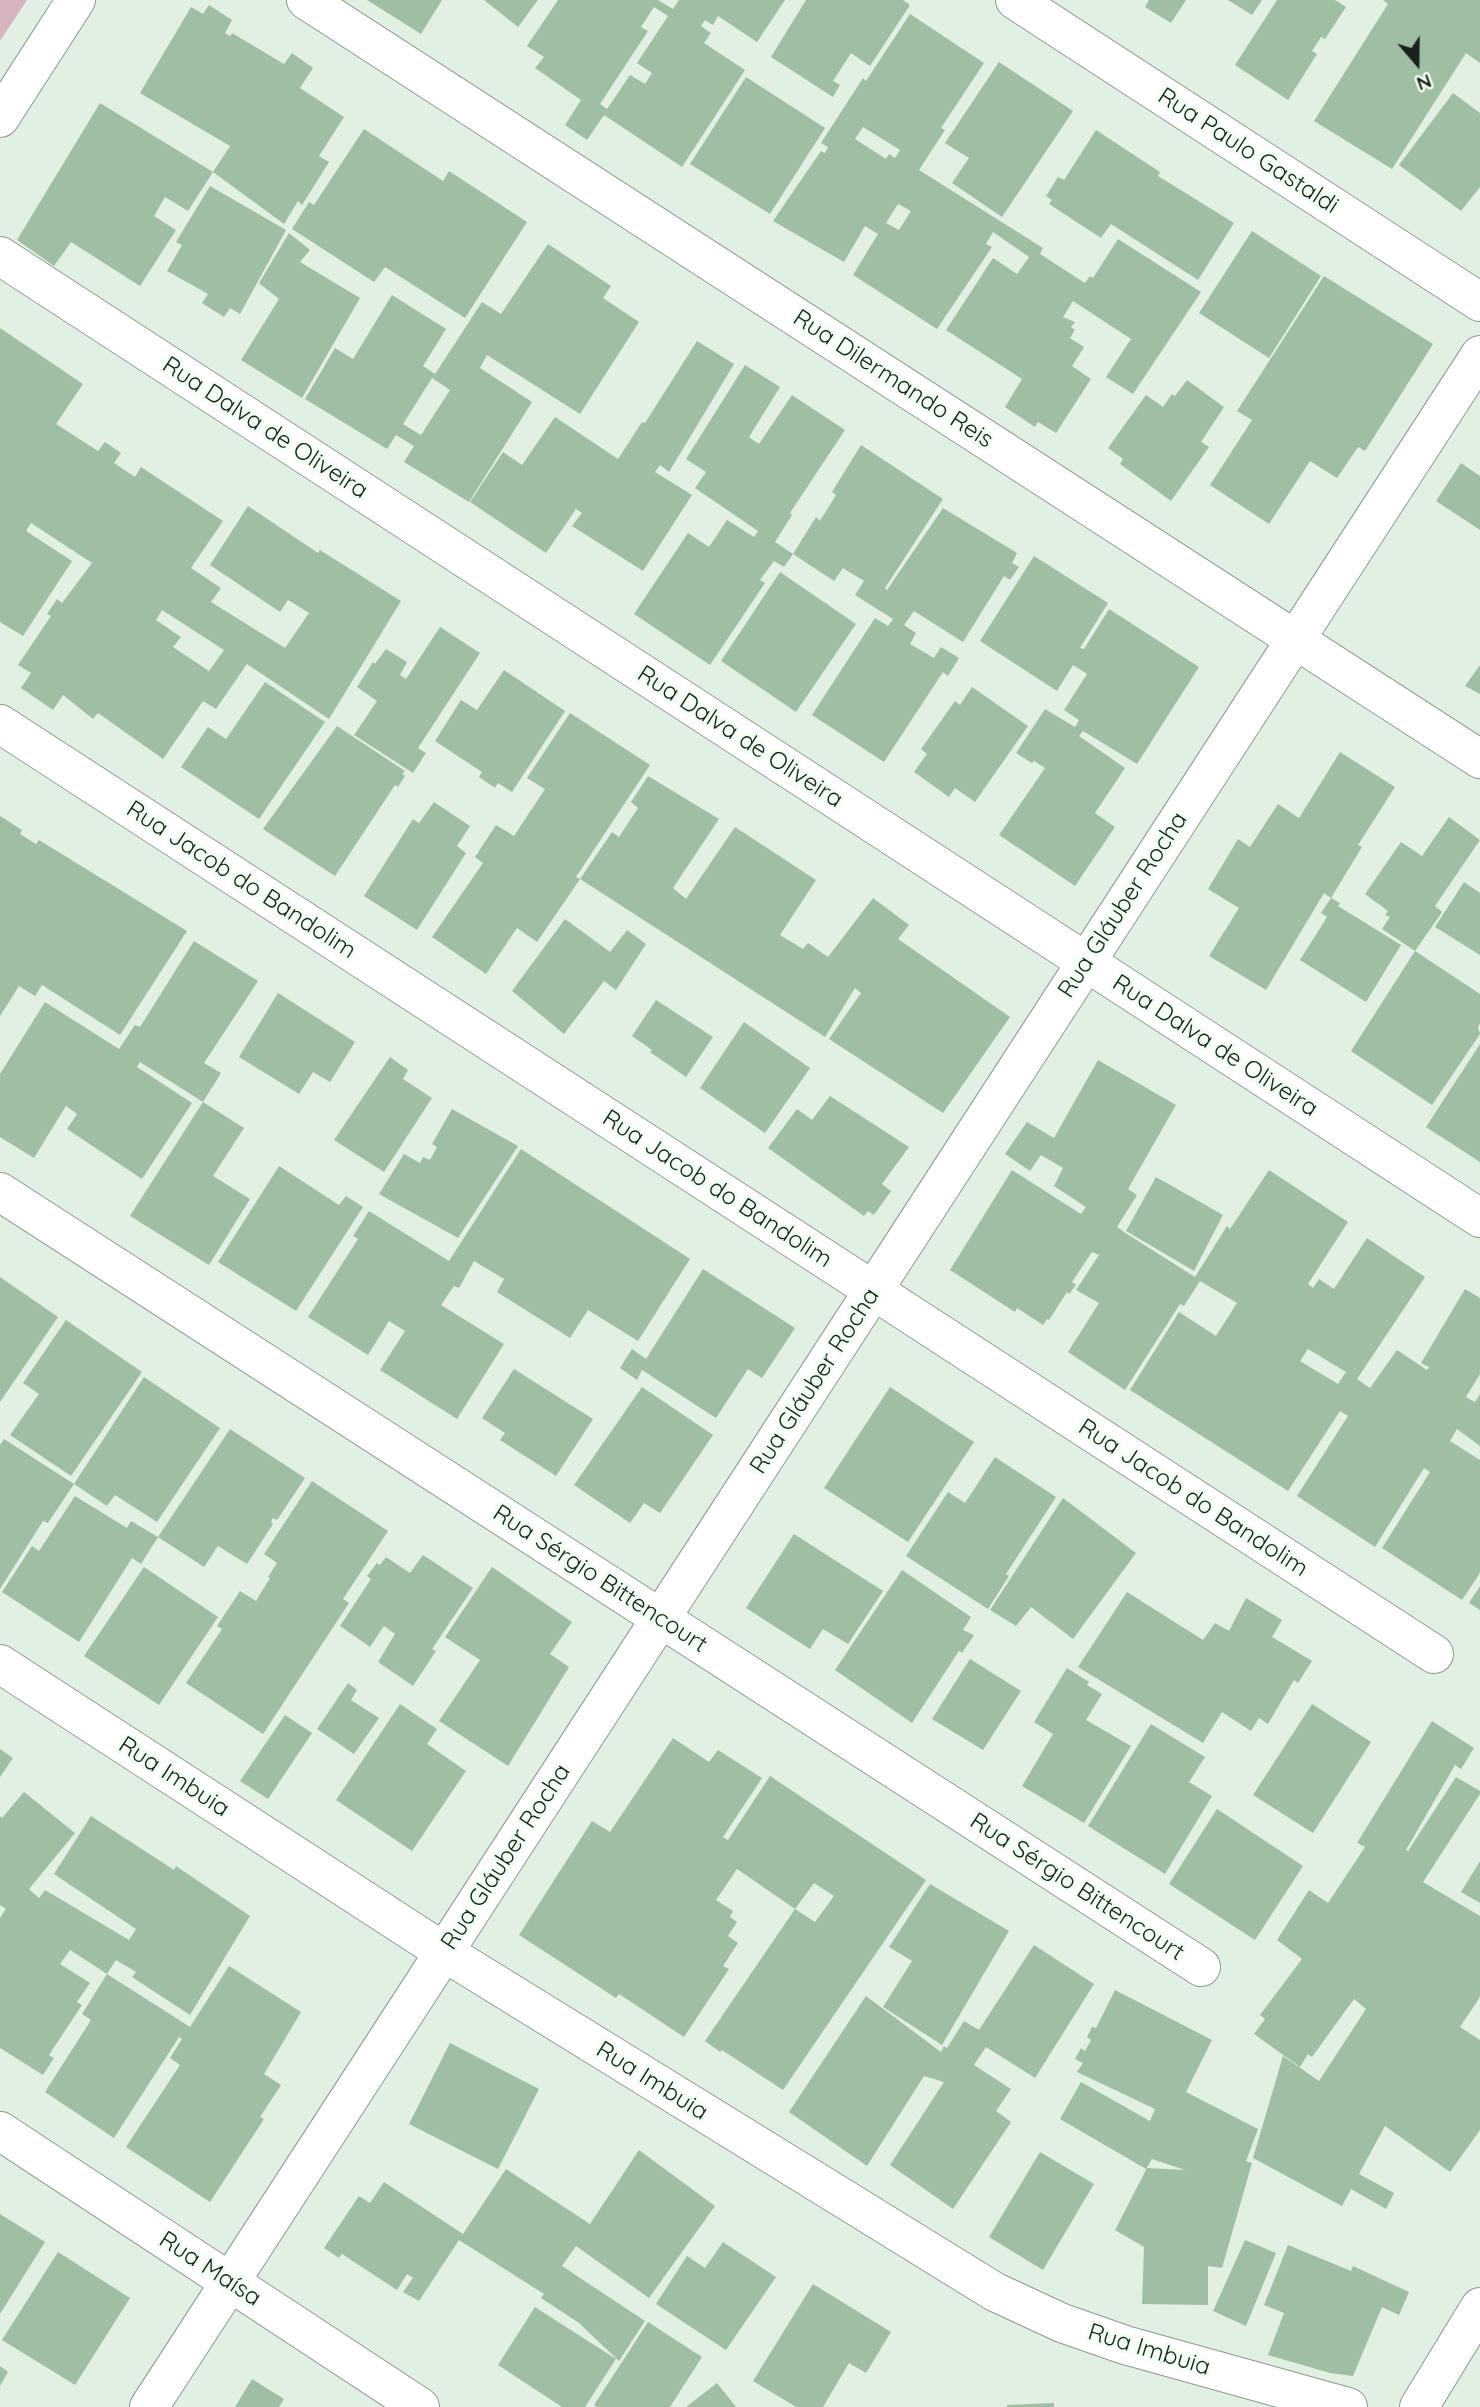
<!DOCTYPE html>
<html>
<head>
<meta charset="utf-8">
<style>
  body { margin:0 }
  #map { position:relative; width:1480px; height:2407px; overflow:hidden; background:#e1f0e3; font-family:Quicksand,sans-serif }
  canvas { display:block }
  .north { position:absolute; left:1382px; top:28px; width:70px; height:70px; -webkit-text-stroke:5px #eefef0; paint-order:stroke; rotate:160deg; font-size:19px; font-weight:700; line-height:28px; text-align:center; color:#1c211c }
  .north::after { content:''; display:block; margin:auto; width:24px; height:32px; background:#1c211c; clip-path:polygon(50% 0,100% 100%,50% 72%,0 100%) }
</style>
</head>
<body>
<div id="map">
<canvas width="1480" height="2407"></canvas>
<div class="north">N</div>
</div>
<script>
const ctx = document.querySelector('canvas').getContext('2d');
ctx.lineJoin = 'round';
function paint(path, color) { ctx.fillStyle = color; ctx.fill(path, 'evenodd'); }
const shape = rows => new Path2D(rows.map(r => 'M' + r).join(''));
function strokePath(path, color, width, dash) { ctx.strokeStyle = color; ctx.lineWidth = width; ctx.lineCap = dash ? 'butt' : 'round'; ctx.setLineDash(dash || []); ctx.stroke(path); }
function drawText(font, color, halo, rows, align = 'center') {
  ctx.font = font + ' Quicksand,sans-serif'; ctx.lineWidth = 6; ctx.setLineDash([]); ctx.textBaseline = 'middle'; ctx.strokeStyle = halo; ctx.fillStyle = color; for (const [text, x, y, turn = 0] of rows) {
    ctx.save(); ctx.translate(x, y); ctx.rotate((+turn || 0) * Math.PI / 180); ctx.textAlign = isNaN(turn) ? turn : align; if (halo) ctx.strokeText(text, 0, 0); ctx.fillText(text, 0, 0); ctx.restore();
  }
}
const green = shape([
  [0,0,27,0,0,41]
]);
const building = shape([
  [367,0,442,0,421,34],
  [484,0,538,0,518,27],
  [558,0,658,0,673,9,679,0,785,0,757,42,718,16,713,25,705,20,701,26,711,33,704,43,745,70,682,167,604,115,587,140,565,125,581,100,535,68,544,57,527,46],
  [654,7,668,16,637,63,652,73,645,84,630,75,607,109,600,104,648,31,641,27],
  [806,0,903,0,910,5,870,66,851,53,833,81,840,85,833,97,771,57],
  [1149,0,1186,0,1171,23,1145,7],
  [1228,0,1262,0,1252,15],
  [1277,0,1335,0,1346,7,1325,39,1321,37,1312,51,1317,54,1288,100,1235,65],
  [1383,0,1480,0,1480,63,1466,53,1392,169,1314,121,1388,4],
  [209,5,232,20,225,33,230,36,232,33,284,64,292,53,313,68,300,88,344,117,319,156,329,162,302,205,298,201,284,224,213,172,230,146,140,93,191,7,203,14],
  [910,14,984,63,941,128,945,130,919,170,1043,248,1040,254,1085,283,1090,276,1093,278,1118,239,1201,292,1133,394,1106,377,1131,339,1073,301,1063,317,1075,322,1071,327,1075,330,1070,338,1084,347,1072,366,1091,379,1056,433,1038,422,1035,427,1005,407,1022,379,946,330,993,258,1017,274,1029,257,993,232,986,244,992,247,937,329,853,275,878,234,865,226,844,262,773,221,821,151,825,153,828,147,821,143,863,78,866,81],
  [863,127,900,150,895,158,889,154,886,159,855,139],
  [898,204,911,211,899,230,886,223],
  [999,62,1073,111,1002,217,952,183,969,158,945,143],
  [746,77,825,128,770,214,690,164],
  [1453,93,1480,113,1480,187,1461,211,1399,165],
  [100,103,213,172,188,211,165,197,154,216,176,230,140,286,71,242,54,266,17,240],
  [364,129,443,181,449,171,527,222,465,318,385,267,374,282,292,229,309,202,314,205],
  [1096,130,1160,172,1158,176,1234,223,1198,280,1111,224,1101,238,1049,204,1052,200,1046,196,1058,177,1064,180],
  [210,186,286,230,240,314,230,308,224,317,202,303,208,294,167,271,182,245,176,242],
  [1252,231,1321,276,1269,358,1199,313],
  [289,233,310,250,300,262,360,298,302,398,241,360,279,299,259,283],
  [548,244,611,286,603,298,639,322,580,414,487,355,480,368,532,402,469,502,404,462,414,446,396,435,387,449,305,399,335,348,353,359,392,295,446,329,423,366,435,374,482,302,501,314],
  [432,378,450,390,421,435,403,424],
  [1324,276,1433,344,1365,451,1358,447,1337,478,1310,461,1269,524,1210,485,1252,420,1237,411],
  [0,328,83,384,56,424,98,451,105,442,121,453,114,463,135,477,141,467,223,521,191,568,221,588,211,602,285,648,309,613,288,600,280,612,210,565,248,506,318,553,320,550,401,601,329,719,247,664,216,709,203,701,163,759,98,713,93,719,63,695,53,710,21,688,31,673,18,665,51,616,47,614,57,599,62,603,92,563,31,523,26,531,72,561,23,636,0,622],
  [162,610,224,650,209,671,173,647,181,637,156,620],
  [697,341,734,364,669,472,660,465,655,472,692,495,643,571,572,526,582,513,576,509,546,553,470,502,503,452,522,465,555,417,618,459,642,422,645,423],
  [745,365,780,387,749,437,759,444,792,395,845,430,790,513,792,515,775,542,793,554,784,567,774,561,760,580,765,583,710,665,634,614,688,533,709,547,727,520,754,537,758,531,695,488,706,472,686,459],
  [1187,380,1224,407,1201,442,1209,447,1171,501,1120,464,1123,459,1108,448,1146,395,1163,407,1172,394,1175,396],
  [861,445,943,499,885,588,887,590,943,508,1017,553,1012,563,1019,567,1010,580,1004,576,963,642,914,611,904,625,916,633,910,644,934,658,941,647,959,658,948,676,943,672,884,762,812,715,875,618,888,626,893,619,855,595,864,581,843,568,834,581,793,554,816,517,820,521,836,495,832,492],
  [1461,463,1480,476,1480,530,1436,501],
  [1034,556,1108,603,1080,648,1084,649,1109,609,1199,667,1137,764,1083,731,1079,736,1125,768,1095,813,1115,827,1075,886,999,835,1045,768,1034,761,1032,763,1016,753,1045,709,1075,727,1079,720,1064,710,1087,674,1073,665,1057,691,980,641],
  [780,572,856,624,796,712,721,661],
  [440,627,480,653,418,748,426,753,413,773,354,735,377,701,357,687,373,662,375,664,386,649,407,662,400,675,406,679],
  [1480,665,1480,694,1465,686],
  [504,670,565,711,512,792,498,783,495,788,479,777,482,772,435,741,461,700,477,710],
  [265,682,325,722,259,819,181,767,208,727,226,739],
  [972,687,1028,726,975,802,955,788,949,797,914,772,927,754,921,749,955,701,960,705],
  [570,713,650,765,576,877,580,879,537,942,517,928,486,974,432,937,483,863,475,857,496,825,514,836,545,789,527,778],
  [337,726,405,771,402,774,405,776,398,787,395,785,335,876,263,829],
  [1340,752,1395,787,1358,845,1362,847,1331,898,1324,893,1266,990,1209,956,1239,908,1208,889,1238,839,1250,847,1278,804,1299,818],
  [648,776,719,819,673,888,686,899,735,827,816,880,780,935,803,949,808,943,828,957,873,898,909,925,898,939,1010,1017,943,1113,829,1039,861,993,855,988,825,1037,580,879,612,832,619,837,638,808,631,802],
  [434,802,470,826,457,846,466,853,417,930,364,896,413,819,419,823],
  [0,816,22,830,20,834,36,844,39,840,187,931,120,1035,42,985,35,996,19,986,0,1016],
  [1449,817,1480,840,1435,906,1442,912,1415,951,1382,929,1390,917,1385,915,1388,911,1365,894,1401,842,1422,856],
  [1464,882,1480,893,1480,955,1435,927],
  [1331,898,1340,903,1338,906,1401,945,1366,1002,1300,960,1327,917,1321,913],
  [565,919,610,952,627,930,646,944,616,990,604,981,564,1034,512,991],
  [194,941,258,981,204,1063,221,1073,203,1102,140,1062,137,1067,192,1103,142,1179,67,1129,77,1114,66,1106,34,1158,0,1137,0,1074,45,1002,119,1049,135,1025,140,1027],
  [1415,951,1480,994,1480,1024,1478,1027,1480,1034,1432,1105,1351,1051],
  [278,993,355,1042,330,1082,313,1072,299,1094,239,1057],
  [656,1000,713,1037,686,1077,650,1052,652,1050,632,1036],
  [744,1022,810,1068,765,1133,700,1088],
  [1480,1044,1480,1162,1426,1127],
  [390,1057,408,1070,403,1079,432,1098,384,1172,334,1140],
  [1098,1060,1176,1105,1128,1189,1137,1195,1117,1227,1127,1234,1195,1277,1227,1226,1230,1229,1269,1170,1348,1222,1308,1284,1313,1288,1319,1279,1334,1289,1367,1238,1425,1277,1357,1379,1370,1388,1397,1350,1427,1370,1429,1367,1421,1363,1465,1289,1480,1298,1480,1374,1466,1397,1475,1402,1480,1394,1480,1446,1457,1429,1450,1441,1480,1460,1480,1573,1462,1600,1382,1548,1430,1472,1424,1468,1375,1547,1297,1496,1348,1416,1340,1411,1288,1491,1130,1390,1179,1312,1216,1336,1237,1303,1200,1281,1184,1306,1180,1304,1125,1390,1068,1352,1099,1303,1076,1290,1099,1255,1092,1252,1072,1282,1076,1285,1069,1294,1067,1292,1049,1320,1047,1319,1043,1325,1017,1308,1015,1312,950,1270,1012,1170,1081,1214,1086,1207,1054,1186,1063,1168,1041,1155,1030,1171,1005,1154,1027,1122,1054,1138],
  [1308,1349,1346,1372,1338,1384,1300,1361],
  [830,1096,909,1147,882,1184,891,1191,874,1215,868,1211,864,1216,768,1148,797,1109,812,1120],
  [203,1102,244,1128,213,1176,250,1199,209,1265,130,1216],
  [452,1109,518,1146,458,1238,379,1194,404,1154,420,1163,423,1157,430,1160,437,1147,432,1144],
  [521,1149,690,1259,638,1341,588,1310,570,1338,497,1292,504,1279,474,1261,459,1288,454,1286,441,1305,504,1344,457,1419,380,1370,405,1331,389,1321,368,1355,308,1317,358,1239,353,1236,369,1211,449,1261],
  [279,1166,339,1205,346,1196,363,1207,296,1311,218,1262],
  [1156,1177,1223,1215,1194,1271,1126,1231],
  [703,1269,795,1328,762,1378,748,1369,716,1418,642,1370,637,1380,620,1368,632,1349,646,1359],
  [0,1277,58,1317,0,1402],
  [66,1320,142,1372,71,1476,10,1435,39,1394,23,1383],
  [514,1369,593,1419,556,1476,500,1440,505,1433,482,1418],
  [144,1377,220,1428,157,1522,115,1495,107,1506,74,1484],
  [642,1387,713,1435,660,1513,644,1503,630,1523,574,1485],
  [890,1387,974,1442,908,1542,824,1488],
  [230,1429,305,1478,277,1520,273,1518,271,1522,273,1524,247,1564,218,1546,204,1567,158,1537],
  [4,1439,74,1484,48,1523,43,1521,0,1589,0,1445],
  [995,1457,1056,1497,1006,1574,1009,1576,988,1609,906,1556,948,1492,965,1503],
  [312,1481,388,1531,343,1599,349,1603,263,1734,186,1683,222,1629,217,1626,240,1591,256,1601,270,1578,268,1577,277,1563,264,1554],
  [75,1496,127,1528,131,1521,158,1537,141,1564,132,1558,79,1642,2,1592,32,1546,39,1551],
  [1063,1498,1136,1553,1073,1639,1031,1607,1016,1626,990,1610],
  [794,1534,883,1591,848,1644,823,1629,810,1649,746,1608],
  [423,1555,473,1588,432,1649,436,1651,413,1686,378,1662,395,1634,384,1626,370,1647,340,1626,371,1579,367,1576,377,1563,380,1565,386,1557,410,1573],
  [144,1567,218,1617,159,1705,84,1656],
  [492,1567,572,1622,550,1654,569,1667,508,1766,439,1721,480,1660,445,1637],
  [902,1570,971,1617,963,1630,974,1635,962,1653,959,1651,912,1723,835,1670],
  [1480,1586,1480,1610,1469,1603],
  [1127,1592,1203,1640,1215,1623,1229,1631,1246,1598,1282,1620,1272,1637,1312,1661,1298,1683,1294,1680,1268,1724,1259,1718,1251,1731,1222,1712,1203,1743,1078,1667],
  [970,1659,1021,1691,983,1750,932,1719],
  [1067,1668,1089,1682,1087,1685,1102,1694,1086,1720,1131,1746,1084,1823,1022,1786,1053,1734,1034,1722],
  [348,1683,357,1690,351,1700,379,1718,354,1754,317,1729],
  [400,1704,437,1729,427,1744,466,1771,412,1851,336,1800],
  [1312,1704,1371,1742,1313,1833,1253,1795],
  [285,1715,312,1733,268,1799,240,1781],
  [1432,1721,1474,1748,1461,1769,1455,1765,1406,1850,1408,1851,1456,1777,1480,1791,1480,1794,1423,1882,1480,1916,1480,1997,1460,2027,1480,2040,1480,2130,1450,2172,1385,2126,1359,2174,1394,2193,1386,2209,1351,2189,1342,2206,1253,2158,1283,2056,1319,2081,1366,2009,1354,1999,1312,2057,1308,2054,1300,2067,1254,2034,1265,2019,1260,2015,1302,1959,1277,1940,1309,1890,1328,1903,1365,1847,1357,1843],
  [1151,1724,1205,1757,1189,1782,1212,1796,1165,1874,1088,1826],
  [673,1738,709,1762,718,1750,762,1778,723,1837,728,1840,770,1776,926,1880,783,2090,722,2050,720,2052,705,2041,795,1909,815,1922,834,1896,814,1883,795,1909,737,1869,716,1900,733,1911,730,1917,737,1922,728,1936,738,1943,723,1966,729,1969,684,2037,619,1994,616,1998,519,1935,592,1821,610,1832],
  [0,1749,13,1758,0,1777],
  [24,1792,75,1833,29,1889,39,1898,45,1890,129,1940,136,1929,54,1874,91,1816,174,1870,176,1866,250,1916,190,2015,132,1977,136,1972,116,1960,107,1974,190,2027,229,1966,301,2012,264,2074,281,2085,260,2117,264,2119,210,2202,126,2147,180,2065,170,2058,182,2039,179,2037,114,2138,45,2092,91,2020,82,2014,107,1974,70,1950,60,1964,90,1983,77,2002,82,2005,49,2055,54,2058,43,2075,0,2048,0,1918,6,1909,0,1905,0,1816,2,1818],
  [1217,1809,1303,1866,1255,1940,1169,1884],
  [1480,1861,1480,1903,1461,1892],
  [930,1884,1009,1931,942,2045,883,2007,912,1961,889,1947],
  [1034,1945,1094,1984,1035,2078,986,2047,974,2065,1011,2089,996,2111,1011,2122,953,2209,890,2165,944,2082,924,2076,867,2166,789,2112,866,1996,941,2052,944,2046,947,2048,964,2021,979,2030],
  [1115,1990,1212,2040,1186,2092,1258,2129,1246,2161,1252,2163,1222,2268,1208,2266,1208,2305,1142,2304,1144,2247,1115,2230,1147,2168,1185,2170,1152,2159,1146,2169,1060,2119,1081,2082,1150,2121,1155,2109,1077,2072,1083,2063,1075,2059,1081,2048,1085,2051,1091,2040,1087,2037,1092,2027,1096,2028],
  [450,2043,539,2089,498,2169,409,2124],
  [639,2150,715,2206,649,2298,576,2246,562,2266,645,2321,619,2361,579,2323,541,2298,544,2294,459,2240,419,2301,403,2292,413,2278,407,2274,397,2290,342,2254,339,2258,324,2248,359,2196,370,2203,384,2182,463,2234,506,2169,590,2224],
  [1040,2152,1094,2184,1043,2270,989,2237],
  [0,2214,45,2242,0,2314],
  [1245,2240,1276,2253,1246,2326,1213,2311],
  [723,2242,776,2277,726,2350,656,2304,687,2256,705,2268],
  [1288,2245,1351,2271,1353,2266,1409,2292,1399,2315,1382,2307,1353,2376,1330,2373,1268,2355,1284,2313,1264,2305],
  [58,2252,130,2298,75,2385,2,2340],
  [813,2284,891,2332,866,2373,849,2363,823,2407,796,2407,753,2381],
  [535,2307,616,2359,585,2407,562,2407,498,2365],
  [648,2322,702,2357,670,2407,597,2407,594,2405],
  [0,2366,8,2372,0,2386],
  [252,2379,284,2399,279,2407,235,2407],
  [717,2383,736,2407,686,2407],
  [1054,2403,1054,2407,1007,2407,1007,2405]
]);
const minor = shape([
  [306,0,1480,759],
  [1015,0,1480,302],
  [0,118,76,0],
  [0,256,1480,1218],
  [0,724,1434,1654],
  [0,1192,1201,1967],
  [0,1664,444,1952,995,2292,1062,2323,1125,2345,1348,2407],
  [0,2131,420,2407],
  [149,2407,1480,355],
  [1419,2407,1480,2307]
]);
const streetNames = [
  ["Rua Paulo Gastaldi",1248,151,33],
  ["Rua Dilermando Reis",893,379,33],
  ["Rua Dalva de Oliveira",265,428,33],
  ["Rua Dalva de Oliveira",740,737,33],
  ["Rua Jacob do Bandolim",241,880,33],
  ["Rua Gláuber Rocha",1123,905,-57],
  ["Rua Dalva de Oliveira",1215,1046,33],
  ["Rua Jacob do Bandolim",717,1189,33],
  ["Rua Gláuber Rocha",815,1381,-57],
  ["Rua Jacob do Bandolim",1193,1498,33],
  ["Rua Sérgio Bittencourt",600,1579,33],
  ["Rua Imbuia",174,1777,33],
  ["Rua Gláuber Rocha",506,1857,-57],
  ["Rua Sérgio Bittencourt",1077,1887,33],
  ["Rua Imbuia",652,2081,32],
  ["Rua Maísa",210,2269,33],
  ["Rua Imbuia",1149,2350,17]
];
paint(green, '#d6b4c0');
paint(building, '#a0bea4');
strokePath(minor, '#8c9a8d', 40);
strokePath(minor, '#fff', 38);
drawText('24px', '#1c211c', '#eefef0', streetNames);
</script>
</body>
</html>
